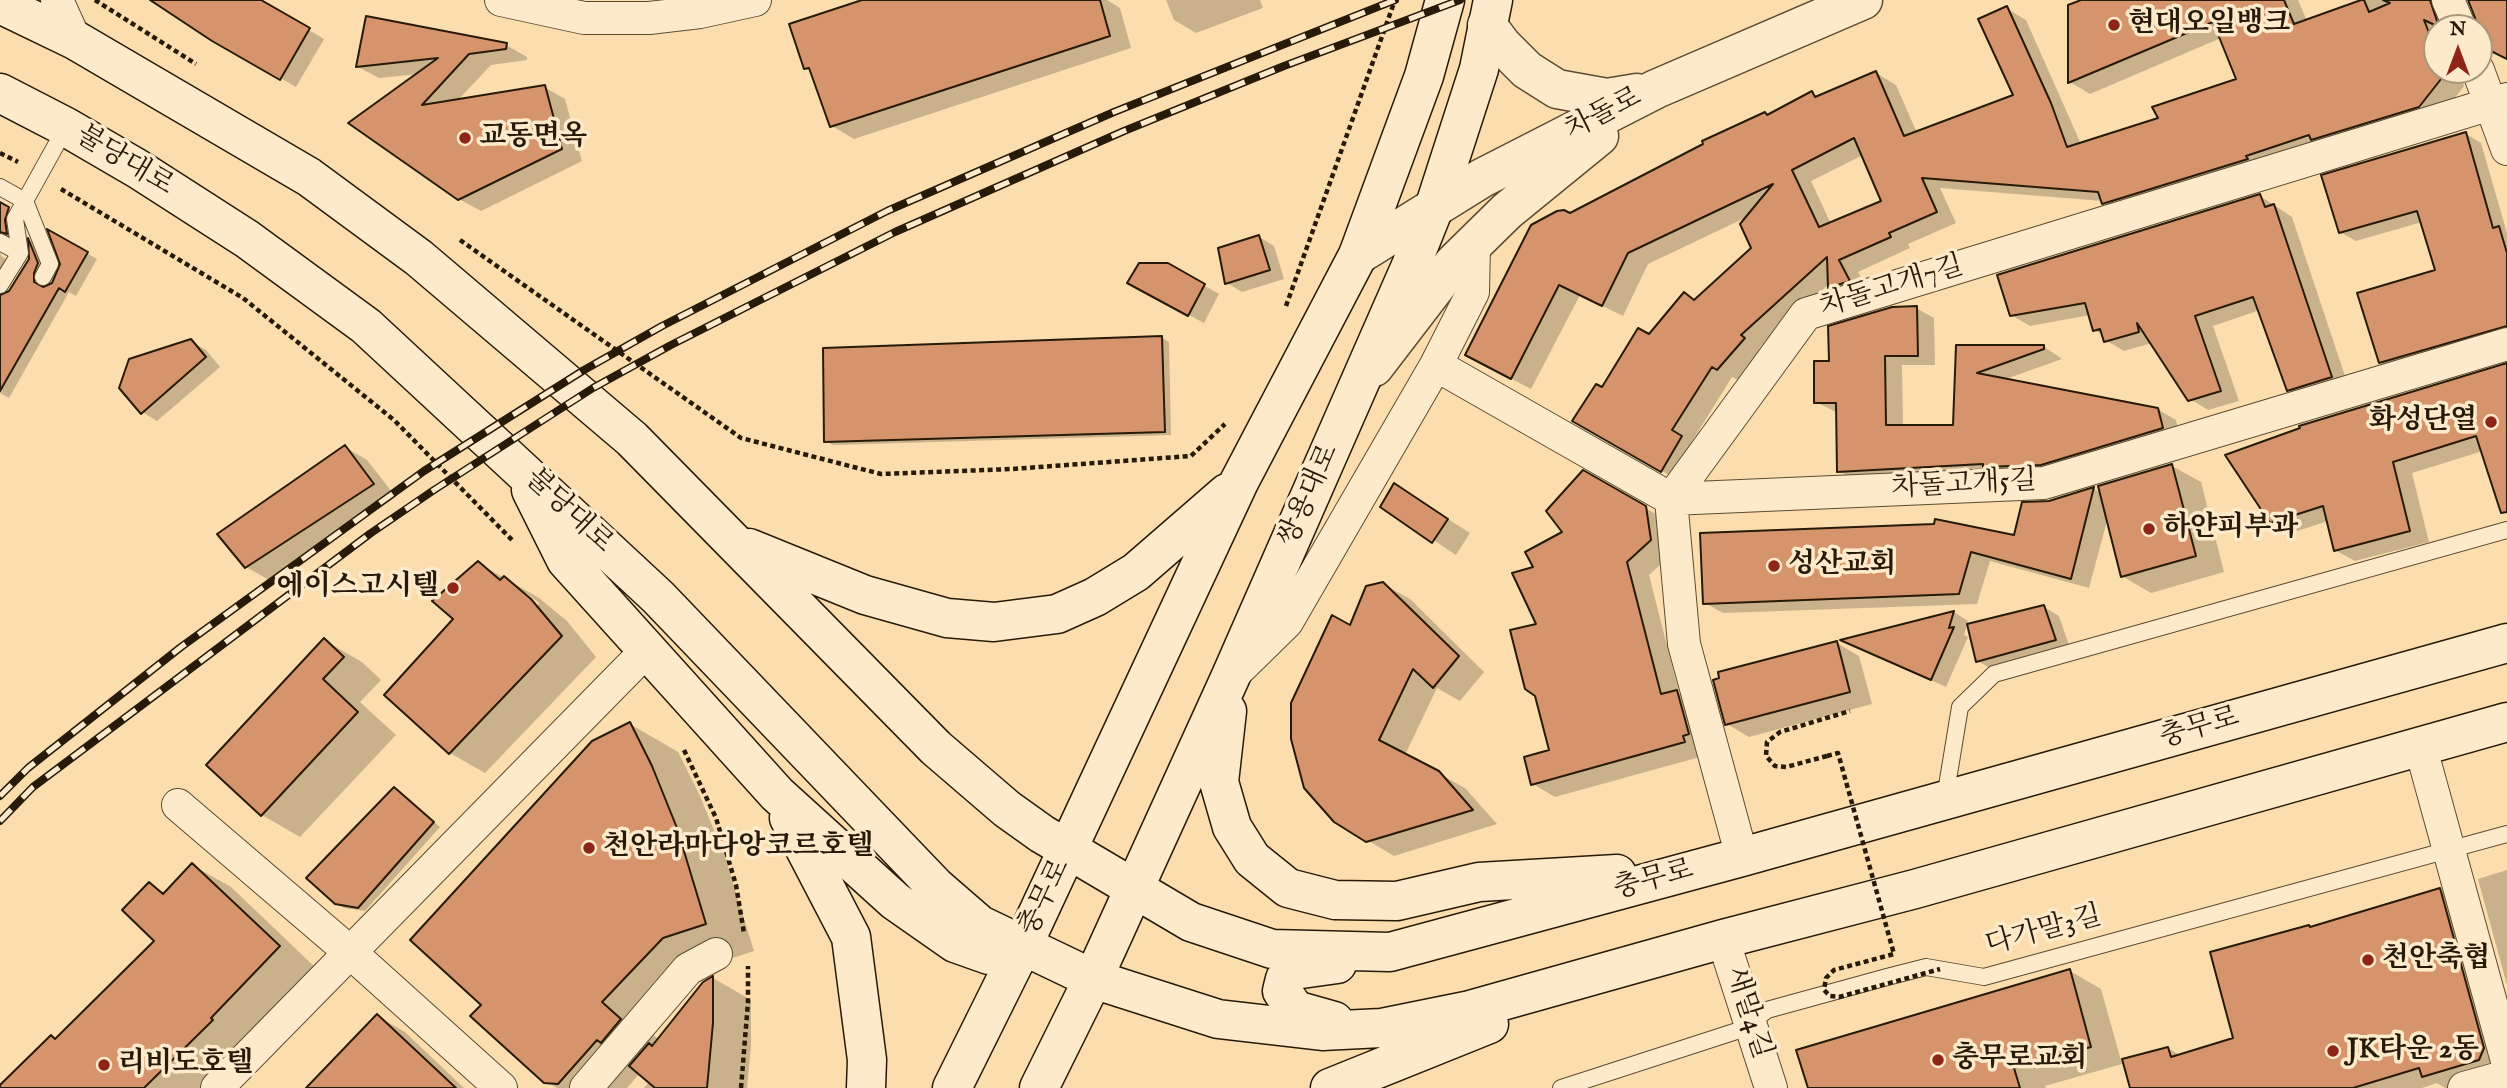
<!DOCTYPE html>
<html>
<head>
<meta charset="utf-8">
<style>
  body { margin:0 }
  #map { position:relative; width:2507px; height:1088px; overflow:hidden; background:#fcdeae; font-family:"IM FELL English",serif }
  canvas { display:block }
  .north { position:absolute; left:2423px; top:14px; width:70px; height:70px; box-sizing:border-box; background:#fdeaca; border:2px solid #a7977d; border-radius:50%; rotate:0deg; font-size:19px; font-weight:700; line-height:28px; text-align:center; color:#271a09 }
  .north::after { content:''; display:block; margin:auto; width:24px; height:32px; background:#8f2418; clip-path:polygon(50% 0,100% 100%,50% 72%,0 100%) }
</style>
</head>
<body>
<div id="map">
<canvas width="2507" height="1088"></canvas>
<div class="north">N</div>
</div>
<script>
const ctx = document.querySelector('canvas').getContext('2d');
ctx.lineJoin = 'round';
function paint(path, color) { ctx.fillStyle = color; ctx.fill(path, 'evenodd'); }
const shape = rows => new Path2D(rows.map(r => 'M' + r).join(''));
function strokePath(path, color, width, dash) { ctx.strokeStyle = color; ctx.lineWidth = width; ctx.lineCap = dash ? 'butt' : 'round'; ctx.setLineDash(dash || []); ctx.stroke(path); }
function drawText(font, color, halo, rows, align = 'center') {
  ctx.font = font + ' "IM FELL English","Noto Serif KR",serif'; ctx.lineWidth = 7; ctx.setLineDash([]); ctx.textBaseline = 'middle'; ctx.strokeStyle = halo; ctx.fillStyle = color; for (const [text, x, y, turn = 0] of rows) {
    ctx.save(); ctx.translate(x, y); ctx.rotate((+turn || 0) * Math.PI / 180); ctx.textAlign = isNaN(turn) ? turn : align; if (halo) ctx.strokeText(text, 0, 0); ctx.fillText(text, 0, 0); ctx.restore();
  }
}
const shadow = shape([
  [153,0,257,0,324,39,296,87,213,39],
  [867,0,1107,0,1120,8,1131,48,854,139,832,126,812,72,806,68],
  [1166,0,1260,0,1263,8,1196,33,1174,20],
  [2085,0,2298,0,2307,21,2362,0,2427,0,2435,7,2442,28,2437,28,2437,70,2458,70,2464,86,2439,118,2123,214,2103,201,1940,188,1956,223,1908,244,1910,248,1858,272,1869,292,1849,299,1829,287,1829,284,1759,348,1763,351,1738,380,1732,377,1691,443,1701,449,1681,482,1574,420,1684,294,1696,301,1753,248,1749,216,1648,264,1623,316,1580,295,1531,389,1487,366,1570,215,1765,114,1768,116,1812,93,1819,98,1876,73,1896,85,1917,133,2015,96,2006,8,2026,20,2081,144,2160,119,2238,80,2221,38,2090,94,2070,82,2070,6],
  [1863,155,1883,201,1831,224,1811,181],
  [506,45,527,57,527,60,491,65,457,101,544,87,565,99,582,161,481,211,459,199,351,123,419,74,379,78,358,67],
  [2466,134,2481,143,2507,233,2507,337,2395,371,2380,362,2437,271,2422,222,2356,241,2340,232],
  [2260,196,2292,217,2349,388,2307,401,2288,390,2260,310,2213,326,2239,401,2208,410,2190,399,2152,343,2124,351,2105,340,2103,335,2094,330,2090,315,2030,326,2011,315],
  [0,204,19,215,16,238,6,237,0,246],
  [51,233,97,259,76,296,69,292,9,398,0,393,0,251,1,256,14,264,0,286,1,297,10,292,31,258,30,241,38,246,48,270,43,279,43,289,53,284,62,264],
  [1259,237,1274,246,1284,279,1242,292,1227,283],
  [1167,265,1219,294,1204,323,1144,291],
  [1916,308,1934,318,1935,365,1902,365,1903,427,1955,427,1958,346,2043,346,2062,359,2003,380,2157,409,2176,420,2180,438,2060,474,1857,481,1839,471,1838,413,1816,402,1831,363],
  [1162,338,1169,342,1171,435,833,445,826,441],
  [190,341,206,350,220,367,157,421,142,412],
  [2507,364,2507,510,2483,451,2412,473,2429,542,2355,561,2335,550,2328,521,2291,533,2271,522],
  [345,447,367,460,396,497,269,580,246,567],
  [2172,466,2201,482,2224,572,2151,593,2122,576,2108,517,2089,588,1990,561,1977,604,1723,613,1705,603,2015,537,2049,502,2094,489,2101,493],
  [1583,472,1668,521,1673,553,1649,575,1679,693,1700,704,1707,755,1555,797,1533,784,1551,751,1538,625,1535,568,1564,533],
  [1394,485,1470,533,1456,555,1382,506],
  [478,563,539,598,567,621,596,657,485,773,450,753,386,695,456,619],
  [521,591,529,595,539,603,537,606],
  [1383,584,1410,599,1484,672,1460,701,1437,688,1405,755,1465,788,1497,824,1394,856,1367,840,1351,628],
  [2044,607,2059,616,2070,648,1993,670,1978,661],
  [1954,612,1968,621,1964,635,1968,637,1946,687,1844,641],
  [324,640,362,662,381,680,360,702,396,735,300,837,262,815],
  [1837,643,1859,656,1872,704,1749,737,1727,724],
  [630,724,678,752,700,796,725,857,754,951,711,965,649,1031,659,1040,704,983,713,978,751,1000,751,1046,747,1088,644,1088,650,1081,640,1073,627,1088,557,1088,545,1081,483,1005],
  [394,789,440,827,365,911,344,908,336,903],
  [192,865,231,887,317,969,204,1088,0,1088,51,1037,57,1040,157,941,149,884,166,893],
  [2507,870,2507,985,2478,879],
  [2440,890,2464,904,2507,1059,2452,1088,2445,1088,2437,1083,2422,1088,2132,1088,2168,1048,2181,1056,2235,1039,2311,928],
  [2070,971,2101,989,2122,1064,2045,1086,2046,1088,1810,1088],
  [377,1016,405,1032,464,1088,308,1088]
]);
const building = shape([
  [150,0,261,0,310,28,280,80,212,41,150,0],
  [862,0,1100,0,1110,36,830,127,809,68,804,69,789,24,862,0],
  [2081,0,2284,0,2294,24,2361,0,2364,0,2369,12,2390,3,2383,0,2430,0,2439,27,2424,20,2437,53,2437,70,2443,70,2445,74,2419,107,2311,140,2309,135,2246,156,2248,159,2102,204,2098,192,1922,178,1937,212,1889,233,1891,237,1839,260,1850,281,1828,288,1827,257,1741,335,1745,338,1717,370,1712,367,1672,430,1682,436,1661,472,1572,421,1596,384,1602,387,1638,328,1649,334,1684,292,1694,300,1751,248,1740,224,1773,184,1628,253,1602,306,1559,285,1511,379,1465,355,1531,225,1557,211,1564,210,1570,213,1703,144,1702,141,1765,112,1767,115,1812,91,1815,97,1876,71,1904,136,2013,95,1978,19,2007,6,2051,103,2067,147,2158,118,2152,107,2236,79,2213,22,2068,83,2068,5,2081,0],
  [1854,138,1881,201,1819,227,1792,170,1854,138],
  [2468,0,2507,0,2507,59,2479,45,2479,28,2468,0],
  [366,16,507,43,506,49,469,54,422,105,545,85,562,149,458,200,348,123,438,58,356,67,366,16],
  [2466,132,2493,228,2499,226,2507,253,2507,326,2379,363,2357,293,2435,270,2417,211,2339,233,2321,175,2466,132],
  [2260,194,2265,207,2274,204,2332,377,2287,391,2253,297,2195,316,2221,391,2188,401,2137,323,2139,332,2104,342,2100,329,2093,331,2085,303,2010,316,1997,275,2260,194],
  [0,202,9,207,5,220,7,234,0,232,0,202],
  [47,229,88,252,65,292,59,288,0,391,0,295,9,291,29,259,28,238,38,263,34,273,34,282,43,287,52,283,60,264,47,229],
  [1259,235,1270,270,1225,284,1218,248,1259,235],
  [1139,263,1168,263,1205,284,1188,316,1127,283,1139,263],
  [1917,306,1918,356,1885,356,1886,425,1953,425,1956,345,2044,345,2044,349,1977,373,2158,408,2163,428,2041,465,1983,467,1983,464,1837,472,1836,403,1814,403,1814,361,1829,361,1828,326,1892,307,1917,306],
  [1162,336,1165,432,824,442,823,348,1162,336],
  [191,339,206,357,141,414,119,388,129,359,191,339],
  [2507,363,2507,512,2501,513,2476,436,2393,462,2410,531,2334,551,2323,506,2270,523,2225,455,2300,428,2299,426,2507,363],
  [345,445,374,484,245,568,217,534,345,445],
  [2172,464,2196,556,2121,577,2098,486,2172,464],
  [1583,470,1646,506,1651,540,1627,562,1661,694,1677,690,1689,734,1683,736,1685,742,1531,785,1524,757,1549,750,1535,696,1525,689,1510,630,1536,624,1512,573,1533,567,1525,552,1562,532,1546,511,1583,470],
  [1394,483,1448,519,1432,543,1380,507,1394,483],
  [2094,487,2071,579,1971,552,1959,594,1703,604,1700,533,1934,524,1935,519,2014,535,2022,502,2049,501,2094,487],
  [478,561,500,580,504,576,531,599,562,636,449,754,384,695,453,619,432,601,478,561],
  [1383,582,1459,656,1433,688,1413,669,1379,740,1439,771,1473,810,1366,842,1334,822,1304,788,1291,739,1291,703,1332,615,1350,625,1366,586,1383,582],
  [2044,605,2056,640,1976,662,1967,624,2044,605],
  [1954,611,1949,628,1954,627,1931,680,1840,640,1954,611],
  [324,638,344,657,323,679,358,712,261,816,206,765,324,638],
  [1837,641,1850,692,1725,725,1713,680,1719,678,1718,672,1837,641],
  [630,722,652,766,677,828,706,924,663,938,602,1002,621,1019,601,1043,597,1040,558,1084,544,1083,470,1016,481,1005,410,940,592,741,630,722],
  [394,787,434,822,358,908,335,904,306,878,394,787],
  [192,863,280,946,211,1018,213,1020,144,1088,0,1088,0,1085,51,1035,55,1039,154,941,122,910,149,882,163,894,192,863],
  [2440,888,2484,1048,2479,1060,2422,1077,2419,1068,2353,1088,2130,1088,2122,1059,2168,1047,2171,1057,2233,1038,2210,952,2309,925,2310,927,2440,888],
  [2070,969,2091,1047,2014,1068,2020,1088,1808,1088,1796,1050,2070,969],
  [713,976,713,1023,707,1088,655,1088,629,1066,649,1043,652,1046,703,982,713,976],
  [377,1014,456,1088,306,1088,377,1014]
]);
const path = shape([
  [95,0,196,64],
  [0,153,18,162],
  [61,189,243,298,394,420,513,541],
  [460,240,741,438,881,474,1012,469,1191,456,1225,424],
  [1286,306,1395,0],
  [684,750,716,818,736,885,744,933],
  [1827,756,1786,767,1775,766,1766,756,1767,742,1780,732,1850,711],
  [741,1088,748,1002,748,966]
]);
const service = shape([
  [0,187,25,201,50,264,43,277],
  [0,242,20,253],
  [0,285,20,253,15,219,66,127],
  [1945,798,1960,707,1994,674,2507,530],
  [1561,1088,1743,1029,1767,1010,1887,977,1926,967,1984,977,2507,834]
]);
const minor = shape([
  [57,0,75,40],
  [501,0,584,18,649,18,700,12,755,0],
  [2448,0,2460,28],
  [2478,70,2507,149],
  [1436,365,1671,499,2044,483,2507,344],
  [1236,672,1287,622,1436,365,1473,292,1474,244],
  [2420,745,2507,1061],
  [178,805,351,953,501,1088],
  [1742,857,1684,644,1671,499,1806,314,2507,99],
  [1723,939,1771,1088],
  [217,1088,648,649],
  [586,1088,688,969,716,954],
  [2464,1088,2507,1076]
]);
const tertiary = shape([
  [1487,25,1502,45,1527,70,1557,89,1607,98,1637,93],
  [1358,255,1482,178,1656,89,1863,0],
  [1374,367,1453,264,1507,211,1599,136]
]);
const secondary = shape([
  [0,4,75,40,268,153,309,177,419,258,632,439,936,748,1007,809,1042,834,1191,922,1272,949,1390,952,1742,857,2507,643],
  [0,93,66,127,138,169,247,239,366,326,658,597,935,886,980,925,1093,979,1218,1019,1322,1031,1381,1028,1470,1010,1723,939,1915,889,2507,722],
  [531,490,566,560,777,794,895,901,955,943,989,955,1015,947],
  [749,548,865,595,947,618,994,622,1057,614,1095,597,1136,572,1227,493],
  [1227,711,1219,782,1232,827,1252,859,1288,888,1335,900,1397,901,1479,882,1617,874],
  [789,818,851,937,867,1060,866,1088],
  [1334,1021,1295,1010,1282,991,1285,979,1294,970,1337,964],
  [952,1088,1023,945,1239,482,1358,255,1424,76,1445,0],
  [1039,1088,1093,979,1230,678,1410,268,1434,208,1479,69,1493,0],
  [1330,1088,1489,1024]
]);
const rail = shape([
  [0,796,28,768,181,647,424,471,584,370,662,326,887,211,1114,112,1395,0],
  [0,821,33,787,371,533,434,490,593,388,671,345,895,232,1124,131,1284,66,1460,0]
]);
const pathBridge = shape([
  [1827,756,1838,753,1894,954,1834,970,1826,978,1824,990,1830,996,1839,997,1940,969]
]);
const markers = [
  [2114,25,7,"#8f2418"],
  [465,138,7,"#8f2418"],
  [2491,422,7,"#8f2418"],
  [2149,529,7,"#8f2418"],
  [1774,566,7,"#8f2418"],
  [453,588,7,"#8f2418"],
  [589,848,7,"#8f2418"],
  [2368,960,7,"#8f2418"],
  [2333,1051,7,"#8f2418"],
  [1938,1060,7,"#8f2418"],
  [104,1065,7,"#8f2418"]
];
const poiNames = [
  ["현대오일뱅크",2128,25],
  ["교동면옥",479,138],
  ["화성단열",2477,422,"right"],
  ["하얀피부과",2163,529],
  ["성산교회",1788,566],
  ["에이스고시텔",439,588,"right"],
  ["천안라마다앙코르호텔",603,848],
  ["천안축협",2382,960],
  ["JK타운 2동",2347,1051],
  ["충무로교회",1952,1060],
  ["리비도호텔",118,1065]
];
const streetNames = [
  ["차돌로",1604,115,-27],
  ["불당대로",124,162,31],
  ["차돌고개7길",1892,288,-17],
  ["차돌고개5길",1964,486,-3],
  ["쌍용대로",1310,496,-66],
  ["불당대로",568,512,43],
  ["충무로",2200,729,-16],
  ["충무로",1654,881,-15],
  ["충무로",1046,898,-64],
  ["다가말3길",2044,932,-15],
  ["새말4길",1747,1013,72]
];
paint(shadow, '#0003');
paint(building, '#d6946c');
strokePath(building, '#271a09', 2);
strokePath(service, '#5c4b32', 18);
strokePath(minor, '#5c4b32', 34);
strokePath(tertiary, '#5c4b32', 41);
strokePath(secondary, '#271a09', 41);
strokePath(path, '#271a09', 4.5, [5, 3.5]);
strokePath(service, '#fdeaca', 16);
strokePath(minor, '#fdeaca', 32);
strokePath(tertiary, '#fdeaca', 38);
strokePath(secondary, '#fdeaca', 38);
strokePath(rail, '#271a09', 8);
strokePath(rail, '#fdeaca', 5, [16]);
strokePath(pathBridge, '#271a09', 4.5, [5, 3.5]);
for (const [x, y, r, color] of markers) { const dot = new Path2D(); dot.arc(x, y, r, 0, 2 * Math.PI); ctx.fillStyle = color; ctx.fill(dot); strokePath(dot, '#fdeaca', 2.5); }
drawText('bold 28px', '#271a09', '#fdeaca', poiNames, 'left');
drawText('28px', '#271a09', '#fdeaca', streetNames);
</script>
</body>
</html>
